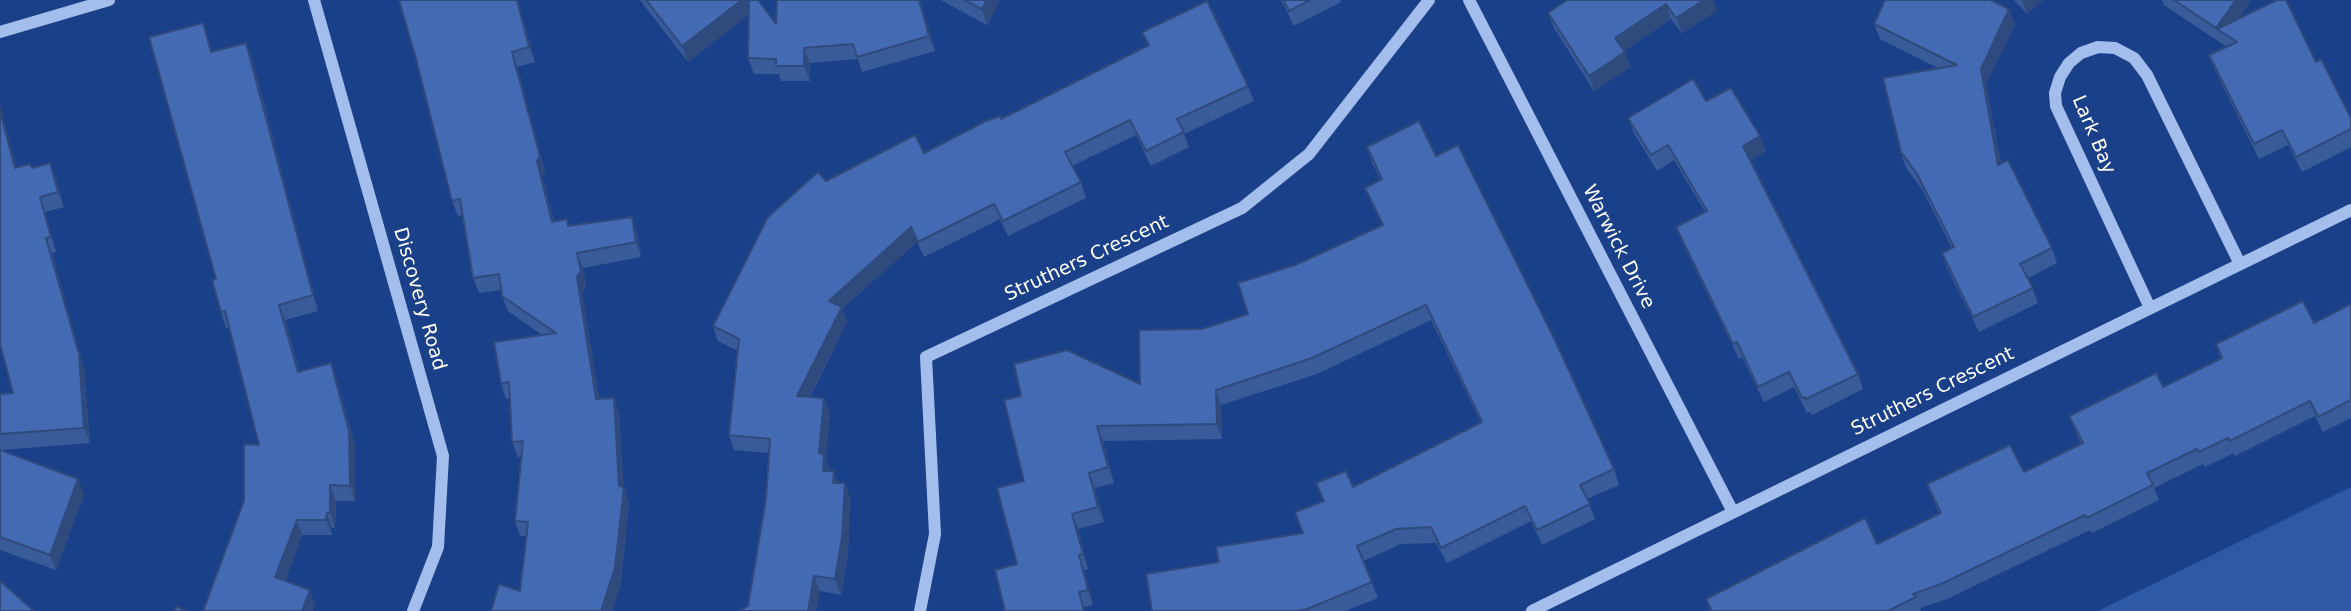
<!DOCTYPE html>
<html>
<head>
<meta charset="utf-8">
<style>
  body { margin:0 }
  canvas { display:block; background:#1a4089 }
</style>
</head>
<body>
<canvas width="2351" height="611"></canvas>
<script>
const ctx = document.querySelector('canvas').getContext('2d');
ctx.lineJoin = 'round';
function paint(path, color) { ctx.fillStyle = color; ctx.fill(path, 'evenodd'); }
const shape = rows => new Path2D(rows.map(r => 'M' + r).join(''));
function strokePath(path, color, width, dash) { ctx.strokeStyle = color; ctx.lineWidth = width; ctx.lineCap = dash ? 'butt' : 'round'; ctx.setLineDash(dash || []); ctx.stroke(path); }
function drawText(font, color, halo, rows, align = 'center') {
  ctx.font = font + ' "DejaVu Sans",sans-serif'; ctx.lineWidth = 5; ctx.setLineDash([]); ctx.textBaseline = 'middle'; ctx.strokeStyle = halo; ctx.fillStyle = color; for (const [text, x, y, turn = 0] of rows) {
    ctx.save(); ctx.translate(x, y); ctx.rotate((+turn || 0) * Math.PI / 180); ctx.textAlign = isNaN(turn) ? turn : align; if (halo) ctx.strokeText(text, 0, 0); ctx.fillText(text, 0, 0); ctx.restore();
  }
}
const green = shape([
  [2351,487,2351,611,2098,611]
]);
const minor = shape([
  [314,0,443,456,438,547,413,611],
  [1469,0,1733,512],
  [0,32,109,0],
  [2150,308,2056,106,2055,93,2060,77,2069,63,2081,53,2098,47,2115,48,2134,58,2147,75,2240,264],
  [920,611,935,534,926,357,1242,208,1309,154,1429,0],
  [1532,611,2351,210]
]);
const wall = shape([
  [640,0,758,0,776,24,920,0,935,51,862,72,858,59,810,63,810,81,781,81,779,74,754,74,748,58,749,14,688,62],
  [941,0,1000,0,987,25],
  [1281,0,1340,0,1341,2,1294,26],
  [1713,0,1717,11,1682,33,1671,19,1624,51,1630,67,1594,91,1554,28,1548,13],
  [2014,0,2043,0,2027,14],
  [2162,0,2251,0,2239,18,2316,62,2351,118,2351,147,2302,172,2288,145,2259,159,2215,70,2209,55,2227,47,2164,5],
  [520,9,535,62,517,67,545,171,542,176,554,221,567,219,570,226,637,232,641,257,583,268,586,286,582,292,599,399,614,398,619,413,623,487,629,502,621,583,612,611,491,611,520,591,526,536,520,536,515,521,522,457,518,457,512,442,510,398,506,399,501,384,542,335,508,311,502,296,501,290,479,293,473,278,463,215,458,216,452,201],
  [2009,9,2015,24,1986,84,2001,163,2052,248,2057,263,2028,278,2038,303,1979,332,1947,268,1942,253,1952,248,1922,189,1906,168,1901,152,1938,68,1880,39,1874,24],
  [203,23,212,52,246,43,252,58,318,311,285,320,299,371,331,363,336,378,355,446,355,501,336,501,335,528,332,528,332,535,302,535,285,581,310,590,315,605,313,611,203,611,244,501,259,445,229,327,226,328,221,312,216,279],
  [1142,32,1248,86,1254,101,1184,134,1189,147,1151,166,1136,135,1072,166,1081,182,1086,198,1008,236,1000,219,924,257,917,242,842,309,847,322,810,397,830,413,826,457,830,471,838,483,845,483,850,498,848,554,841,595,820,591,748,606,766,498,769,453,734,450,729,435,738,351,718,341,713,326,826,181,924,153,1001,119,1148,46],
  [1706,101,1766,151,1750,161,1858,374,1863,389,1812,415,1810,412,1807,413,1794,387,1764,402,1742,357,1739,359,1682,242,1676,227,1705,212,1674,160,1657,171,1634,133,1628,118],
  [1367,147,1436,156,1614,469,1619,485,1587,499,1595,519,1542,545,1531,521,1447,563,1436,543,1401,544,1363,561,1378,598,1345,611,1152,611,1219,562,1303,533,1295,512,1323,501,1316,483,1353,487,1481,423,1431,320,1317,374,1221,405,1222,439,1103,441,1114,483,1095,488,1104,522,1078,529,1088,569,1084,570,1093,605,1084,607,1017,564,1024,481,1140,384,1202,329,1248,314,1295,265,1382,225,1371,203,1365,188,1381,180,1372,163],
  [17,167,32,168,56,178,64,207,45,212,56,252,52,253,84,369,90,443,0,450,84,494,56,570,0,550,0,394,13,393],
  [2351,304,2351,418,2323,432,2315,416,2235,456,2234,453,2205,467,2203,464,2154,488,2159,500,2092,533,2090,530,1947,599,1920,608,1921,611,1710,611,1706,599,1877,544,1939,513,1927,484,2024,472,2081,444,2069,416,2163,387,2221,359,2216,344,2314,323]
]);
const shadedWall = shape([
  [517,0,520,9,535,62,529,47],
  [742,0,752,0,755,10,688,62,682,46],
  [919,0,920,0,935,51,929,36],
  [987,0,1000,0,987,25,982,9],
  [1704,0,1713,0,1717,11,1682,33,1676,18],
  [2022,0,2043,0,2027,14],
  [2236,0,2251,0,2227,36,2217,29,2222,43,2216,28],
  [1666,4,1671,19,1621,53,1615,38],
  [2009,9,2015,24,1986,84,2004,180,1998,165,1981,69],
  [246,43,252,58,318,311,313,295],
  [804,48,810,63,810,81,804,66],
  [512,52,517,67,545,171,542,176,558,237,552,222,537,161],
  [1625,52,1630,67,1594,91,1589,76],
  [0,105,21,183,15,168,0,111],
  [1760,136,1766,151,1748,162,1743,146],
  [50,163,56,178,64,207,58,192],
  [40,197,45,212,56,252,51,237],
  [632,217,637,232,641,257,636,242],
  [911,227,917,242,842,309,847,322,802,411,797,396,829,301],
  [46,238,52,253,84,369,90,443,84,428],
  [577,253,583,268,586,286,582,292,602,414,596,399,577,277],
  [279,305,285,320,303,387,298,372],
  [331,363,336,378,355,446,355,501,350,486],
  [1216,390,1221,405,1222,439,1217,424],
  [614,398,619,413,624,490,624,487,629,502,621,583,612,611,601,611,619,486],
  [824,398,830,413,826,457,830,469,829,486,823,471,819,453],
  [1097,426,1103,441,1114,483,1108,467],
  [834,471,839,487,833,483],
  [1089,473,1095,488,1104,522,1098,507],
  [78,479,84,494,56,570,50,555],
  [845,483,850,498,848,554,841,595,835,579],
  [330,485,336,501,335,528,330,513],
  [327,513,332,528,332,535,326,520],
  [1072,514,1078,529,1088,569,1083,554],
  [297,520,302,535,281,592,275,577],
  [1079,555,1084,570,1093,605,1088,590],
  [814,576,820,591,816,611,808,611],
  [310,590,315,605,313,611,302,611]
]);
const building = shape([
  [399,0,517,0,529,47,512,52,540,156,537,161,552,222,567,219,568,226,632,217,636,242,577,253,581,271,577,277,596,399,614,398,619,486,624,487,615,568,601,611,491,611,499,584,520,591,528,522,515,521,523,441,512,442,509,382,501,384,494,342,556,333,502,296,499,274,473,278,460,199,452,201,416,59,399,0],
  [646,0,742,0,682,46,646,0],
  [749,0,758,0,776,24,777,0,919,0,929,36,857,57,853,44,804,48,804,66,776,66,776,59,748,58,749,0],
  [964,0,987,0,982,9,964,0],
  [1283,0,1310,0,1289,11,1283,0],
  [1567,0,1704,0,1676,18,1666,4,1615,38,1625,52,1589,76,1548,13,1567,0],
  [1885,0,1991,0,2009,9,1981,69,1998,165,2008,160,2052,248,2020,264,2033,288,1973,317,1942,253,1954,247,1917,174,1901,152,1883,78,1957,65,1874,24,1885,0],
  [2174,0,2236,0,2216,28,2174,0],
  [2277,0,2286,0,2316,62,2321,59,2351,118,2351,129,2296,157,2282,130,2254,144,2209,55,2237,42,2217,29,2277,0],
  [1207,1,1248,86,1177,119,1184,132,1146,151,1130,120,1065,152,1081,182,1003,221,994,204,918,242,911,227,829,301,842,307,797,396,824,398,819,453,824,454,823,471,834,471,833,483,845,483,842,538,835,579,814,576,808,611,739,611,748,606,766,498,770,439,729,435,739,339,713,326,768,217,818,172,826,181,915,135,924,153,986,121,1000,116,1001,119,1149,45,1142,32,1207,1],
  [203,23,211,52,246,43,313,295,279,305,298,372,331,363,349,431,350,486,330,485,330,513,327,513,326,520,297,520,275,577,310,590,302,611,203,611,244,501,244,444,259,445,225,311,221,312,212,280,216,279,149,37,203,23],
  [1693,79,1706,101,1731,88,1760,136,1743,146,1858,374,1806,399,1805,397,1802,398,1789,372,1758,387,1737,342,1733,344,1676,227,1707,211,1668,145,1651,155,1628,118,1693,79],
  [0,111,15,168,30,164,32,168,50,163,58,192,40,197,51,237,46,238,79,354,84,428,0,434,0,394,13,393,0,344,0,111],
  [1419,121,1436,156,1458,145,1554,338,1614,469,1580,485,1590,504,1537,530,1525,506,1441,548,1431,527,1396,529,1357,546,1372,582,1307,609,1296,611,1152,611,1146,574,1219,562,1216,547,1303,533,1295,512,1324,501,1316,483,1346,471,1353,487,1482,422,1426,305,1312,358,1216,390,1217,424,1097,426,1108,467,1089,473,1098,507,1072,514,1083,554,1079,555,1088,590,1079,592,1084,611,1005,611,995,570,1017,564,997,488,1024,481,1004,400,1021,396,1014,364,1067,350,1140,384,1139,330,1202,329,1248,314,1238,283,1295,265,1383,225,1365,188,1382,179,1367,147,1419,121],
  [2303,301,2314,323,2351,304,2351,400,2318,417,2310,401,2230,441,2228,438,2199,452,2197,449,2147,473,2153,485,2087,518,2085,515,1941,584,1913,594,1916,597,1888,611,1712,611,1706,599,1865,518,1877,544,1941,513,1927,484,2010,445,2024,472,2083,443,2069,416,2156,373,2163,387,2222,358,2216,344,2303,301],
  [0,450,78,479,50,555,0,537,0,450],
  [0,581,34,611,0,611,0,581],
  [177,606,185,611,174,611,177,606]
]);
const streetNames = [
  ["Lark Bay",2093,135,67],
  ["Warwick Drive",1618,247,63],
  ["Struthers Crescent",1087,259,-25],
  ["Discovery Road",419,299,74],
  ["Struthers Crescent",1933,392,-26]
];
paint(green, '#2d59a7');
strokePath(minor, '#a3beed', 12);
paint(wall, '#3a5b99');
paint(shadedWall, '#2f4a7d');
paint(building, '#436ab2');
strokePath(building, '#2f4a7d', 2);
drawText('19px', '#fff', '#1a4089', streetNames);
</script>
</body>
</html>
